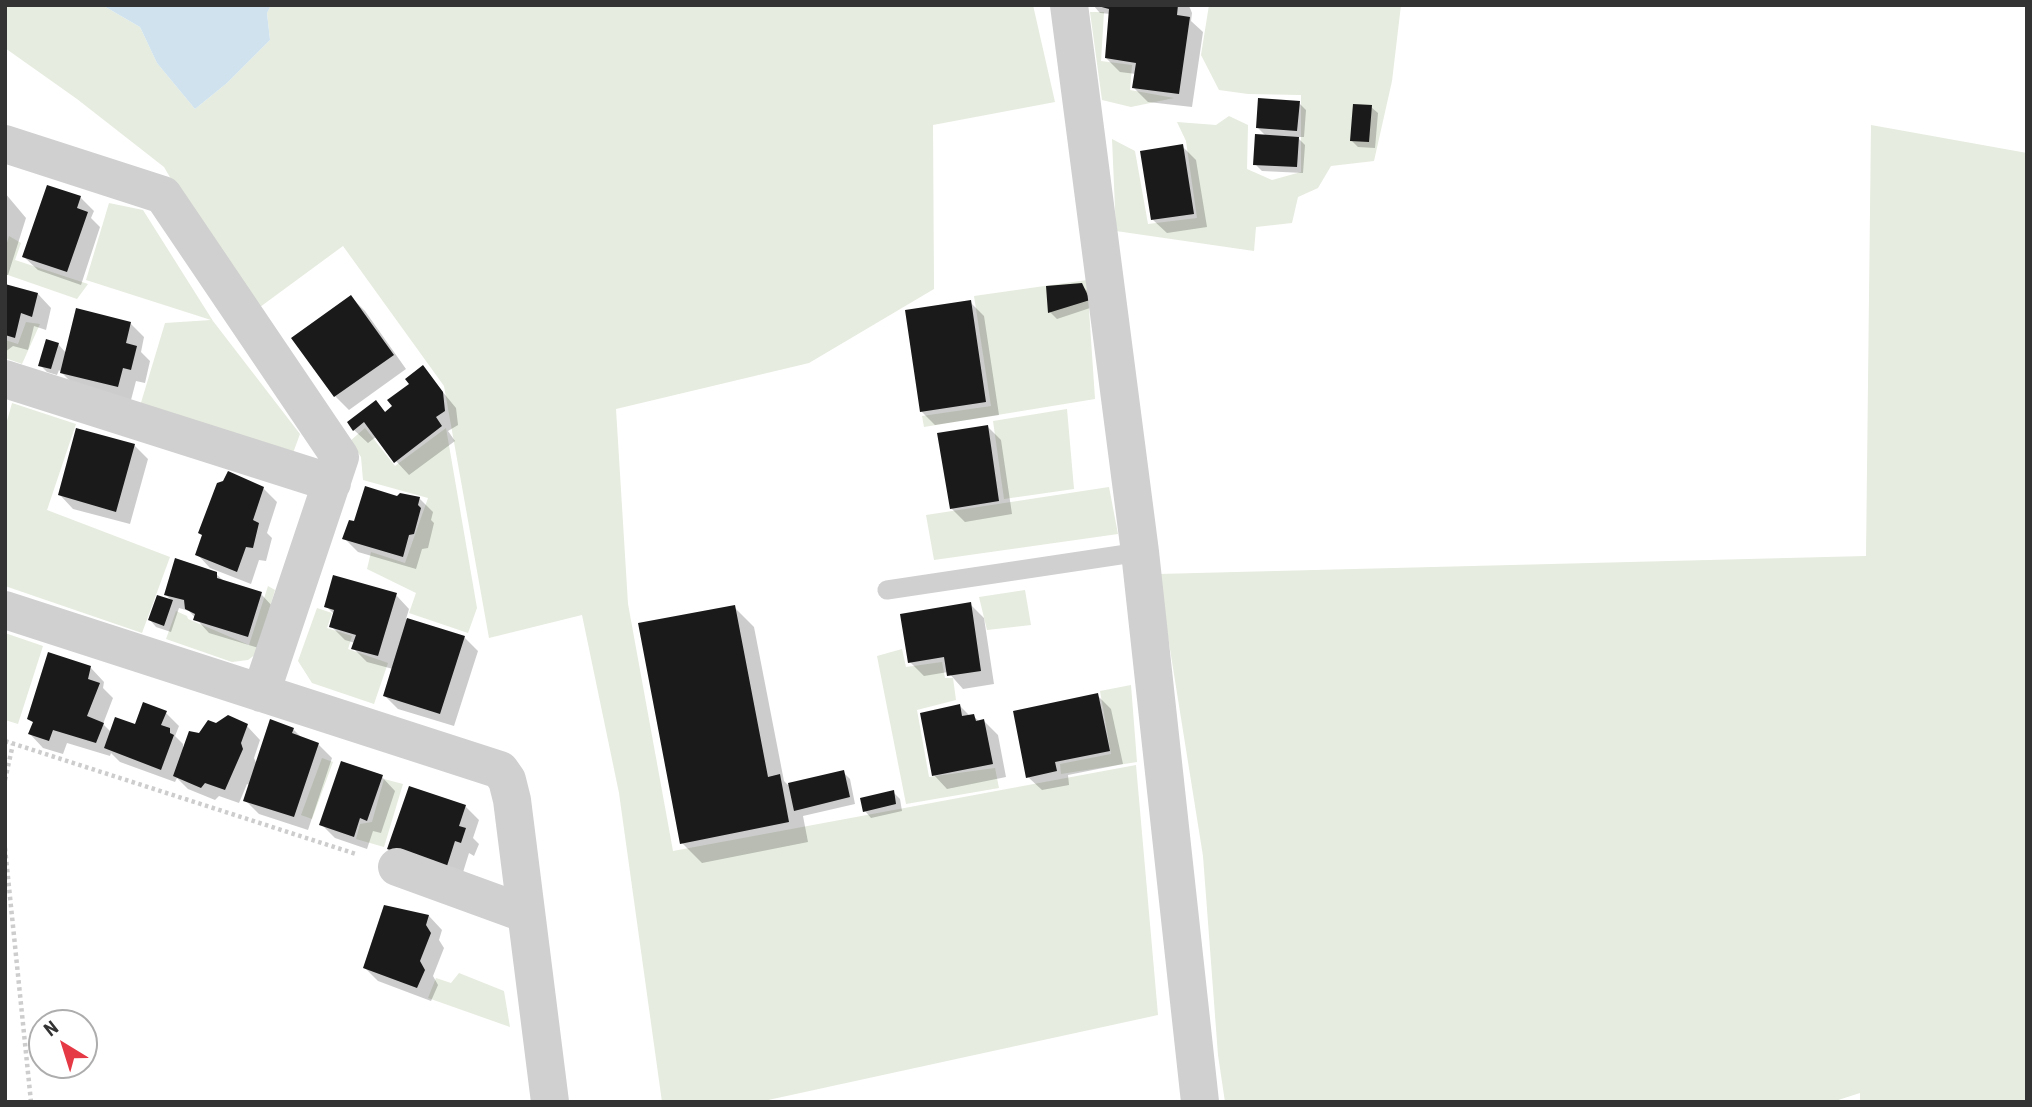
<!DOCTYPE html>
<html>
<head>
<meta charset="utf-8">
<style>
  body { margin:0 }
  #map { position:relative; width:2032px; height:1107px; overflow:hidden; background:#fff; font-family:"Roboto Condensed",sans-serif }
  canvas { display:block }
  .frame { position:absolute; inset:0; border:7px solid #333; pointer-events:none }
  .north { position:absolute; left:28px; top:1009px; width:70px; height:70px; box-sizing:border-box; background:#fff; border:2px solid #adadad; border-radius:50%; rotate:322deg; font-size:19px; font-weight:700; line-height:28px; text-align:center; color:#333 }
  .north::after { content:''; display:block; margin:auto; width:24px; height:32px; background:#e63946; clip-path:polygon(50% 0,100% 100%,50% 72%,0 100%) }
</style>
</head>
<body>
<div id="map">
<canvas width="2032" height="1107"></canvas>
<div class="frame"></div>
<div class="north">N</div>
</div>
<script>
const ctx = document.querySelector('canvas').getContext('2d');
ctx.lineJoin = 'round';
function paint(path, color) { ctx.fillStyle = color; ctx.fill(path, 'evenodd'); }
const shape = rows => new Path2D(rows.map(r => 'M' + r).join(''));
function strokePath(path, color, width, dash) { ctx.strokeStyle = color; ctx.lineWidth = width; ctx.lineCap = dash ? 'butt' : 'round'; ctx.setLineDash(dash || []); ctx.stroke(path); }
const green = shape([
  [5,5,102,5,140,27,157,63,195,109,227,83,270,40,267,13,271,5,1033,5,1055,102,933,125,934,289,809,363,616,409,628,604,673,851,1136,765,1158,1015,759,1102,662,1102,619,793,582,615,489,638,444,386,343,246,260,307,178,191,164,167,77,99,5,48],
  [1209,5,1401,5,1392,81,1374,161,1331,166,1318,188,1298,197,1292,223,1256,227,1254,251,1116,231,1112,139,1135,151,1148,224,1197,218,1186,141,1177,122,1216,125,1229,116,1248,125,1247,169,1272,180,1301,172,1301,95,1248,94,1219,90,1201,55],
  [1090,12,1104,12,1101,61,1132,65,1130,90,1174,98,1131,107,1102,100],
  [1871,125,2027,153,2027,1102,1860,1102,1860,1093,1832,1102,1225,1102,1218,1055,1203,856,1158,574,1866,556],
  [109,203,143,210,213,321,300,434,293,453,140,406,165,323,211,320,86,280],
  [9,236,21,243,15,260,88,284,77,299,5,274,5,249],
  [1087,280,1095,399,924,427,922,416,991,406,974,296],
  [26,322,40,324,22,364,5,358,5,340,18,344],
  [12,403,76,424,47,510,170,557,142,633,5,586,5,428],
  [1067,409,1074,489,1004,499,993,421],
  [365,428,395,466,446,428,477,608,468,633,409,613,416,593,367,569,371,552,405,563,428,498,363,480,361,457,350,441],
  [1109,487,1118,534,934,560,926,515],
  [268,586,275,590,256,654,248,660,232,662,166,639,176,611,187,616,188,619,249,645],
  [1025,590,1031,625,987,630,979,597],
  [317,608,332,613,327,628,352,636,348,649,388,663,374,704,312,683,298,661],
  [5,633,43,646,18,724,5,720],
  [902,649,906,667,942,662,945,678,953,678,956,700,917,710,929,777,995,768,999,788,906,804,877,656],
  [1131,685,1137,762,1061,774,1060,764,1111,754,1100,691],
  [322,758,333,762,312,819,301,815],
  [384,779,403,784,384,847,356,839,360,824,372,822],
  [459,973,504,991,510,1027,428,998,436,978,451,983]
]);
const water = shape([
  [102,5,271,5,267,13,270,40,227,83,195,109,157,63,140,27]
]);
const shadow = shape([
  [1093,5,1188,5,1190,8,1192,13,1191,21,1203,32,1192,107,1148,102,1134,88,1136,74,1120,72,1106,58,1111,14,1100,13],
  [1299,103,1306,110,1304,137,1297,137,1305,145,1303,173,1262,171,1255,164,1267,137,1257,127],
  [1371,107,1378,113,1375,148,1358,147,1351,140],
  [1182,146,1196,160,1207,227,1167,233,1153,220],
  [5,193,26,218,8,275,5,275],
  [80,197,94,211,91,218,100,227,81,285,38,270,24,257],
  [1081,285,1088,292,1096,306,1057,319,1050,312,1047,288],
  [5,286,38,294,51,308,46,330,34,326,28,350,13,346,5,352],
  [351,297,365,311,406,369,349,410,335,396,294,338],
  [970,302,984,316,999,415,935,425,921,411],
  [130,323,144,337,141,352,150,361,145,383,136,381,131,400,75,386,59,370,57,375,47,372,40,365,58,344,66,353],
  [422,367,456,408,458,425,448,431,455,441,409,475,396,461,377,436,368,443,354,430,376,402,386,413,412,384],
  [987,426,1001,440,1012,514,965,522,951,508],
  [134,445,148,459,130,524,73,509,60,495],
  [263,488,277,502,267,533,272,538,266,561,259,560,251,584,210,568,197,554],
  [398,498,419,498,433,512,431,520,434,523,428,548,422,549,416,569,358,552,344,538,355,523],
  [216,574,225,582,261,594,274,608,262,649,209,633,189,611,179,608,171,632,156,627,150,620,158,597,173,602,166,595],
  [396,595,409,609,406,619,464,637,478,651,454,726,398,709,385,696,393,669,367,662,353,648,355,643,345,640,331,626,335,615,326,606],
  [970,604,984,618,994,684,963,689,948,672,924,676,910,662],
  [734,607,754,627,784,781,788,785,843,772,850,779,855,804,803,816,808,842,702,863,682,843],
  [91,668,104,682,103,688,113,698,103,724,112,733,136,727,166,713,179,726,175,736,183,744,183,753,200,735,217,724,247,726,260,740,254,758,257,765,293,729,303,739,318,744,332,758,308,830,259,814,245,800,250,785,247,784,239,803,219,796,215,800,188,789,177,778,175,782,120,762,111,753,110,756,67,743,63,754,43,748,30,734,34,723,29,718],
  [1097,695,1111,709,1123,764,1068,775,1069,785,1042,790,1028,777],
  [960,706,970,716,973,716,980,722,984,721,998,735,1006,777,947,789,934,775],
  [382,777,395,791,381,833,373,831,367,849,335,838,321,824],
  [893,792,900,799,902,811,871,818,865,811],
  [465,806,479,820,473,838,479,844,474,856,469,853,460,882,389,849],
  [385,907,429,916,442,930,439,940,444,948,433,976,438,985,431,1001,378,981,365,968]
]);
const building = shape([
  [1094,5,1178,5,1177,15,1190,17,1179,94,1132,88,1136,63,1105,58,1109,9],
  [1258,98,1300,101,1297,131,1256,128],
  [1353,104,1372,105,1369,142,1350,141],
  [1255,134,1299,137,1297,167,1253,165],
  [1183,144,1194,214,1151,220,1140,151],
  [47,185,81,196,77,208,88,212,67,272,22,257],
  [1082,283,1090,300,1048,313,1046,286],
  [5,284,38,293,32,317,21,313,15,338,5,335],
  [351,295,394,355,334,397,291,338],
  [971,300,986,402,920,412,905,310],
  [76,308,131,322,126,343,137,346,131,370,123,368,118,387,60,373],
  [46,339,59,343,51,369,38,366],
  [423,365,443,392,445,411,436,417,442,426,394,463,364,422,353,431,347,422,376,400,385,412,392,406,387,400,409,384,405,379],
  [988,425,999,501,950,509,937,433],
  [76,428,135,444,116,512,58,495],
  [228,471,264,487,253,520,259,523,253,548,246,547,237,572,195,555,202,535,198,533,217,483,223,481],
  [365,486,397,496,400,493,420,497,418,505,421,508,414,534,409,535,403,557,342,539,349,520,354,521],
  [175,558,217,572,217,578,262,592,248,637,193,620,195,614,185,609,184,600,164,595],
  [333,575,397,593,378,656,351,649,356,635,329,627,334,610,324,607],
  [157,595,173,600,164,626,148,620],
  [971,602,981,671,947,676,944,657,908,663,900,614],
  [735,605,768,777,780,774,789,822,680,844,638,623],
  [407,618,465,636,440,714,383,696],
  [48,652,91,666,88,679,100,683,87,716,104,723,96,743,53,730,49,741,28,734,33,722,27,719],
  [1098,693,1110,751,1055,762,1057,771,1026,778,1013,711],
  [143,702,167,711,161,725,170,728,170,733,174,735,161,770,104,748,115,717,135,724],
  [960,704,962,716,974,714,976,721,984,719,993,764,932,776,920,713],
  [228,715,248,724,241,743,243,749,225,790,205,783,201,788,173,776,189,731,199,733,208,720,216,723],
  [270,719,294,728,292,733,319,743,294,817,243,801],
  [341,761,383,775,367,821,360,818,354,837,319,825],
  [844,770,850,797,794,811,788,783],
  [409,786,466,805,459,826,466,828,461,843,455,841,446,869,387,849],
  [894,790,896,804,863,812,860,798],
  [384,905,429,915,426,925,431,933,420,961,425,970,417,988,363,968]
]);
const path = shape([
  [5,741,356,854],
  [5,780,13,744],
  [5,848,31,1102]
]);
const service = shape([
  [887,590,1140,552]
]);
const minor = shape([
  [1069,5,1140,552,1200,1102],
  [5,144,163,195,340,457,261,693],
  [5,379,332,483],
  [5,610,500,770,507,780,512,800,550,1102],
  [397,867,526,914]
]);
paint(green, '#e6ecdf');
paint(water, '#cfe2ee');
paint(shadow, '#0003');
paint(building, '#1a1a1a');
strokePath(path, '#cdcdcd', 4.5, [3.5, 3.5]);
strokePath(service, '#d0d0d0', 19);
strokePath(minor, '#d0d0d0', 38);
</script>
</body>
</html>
